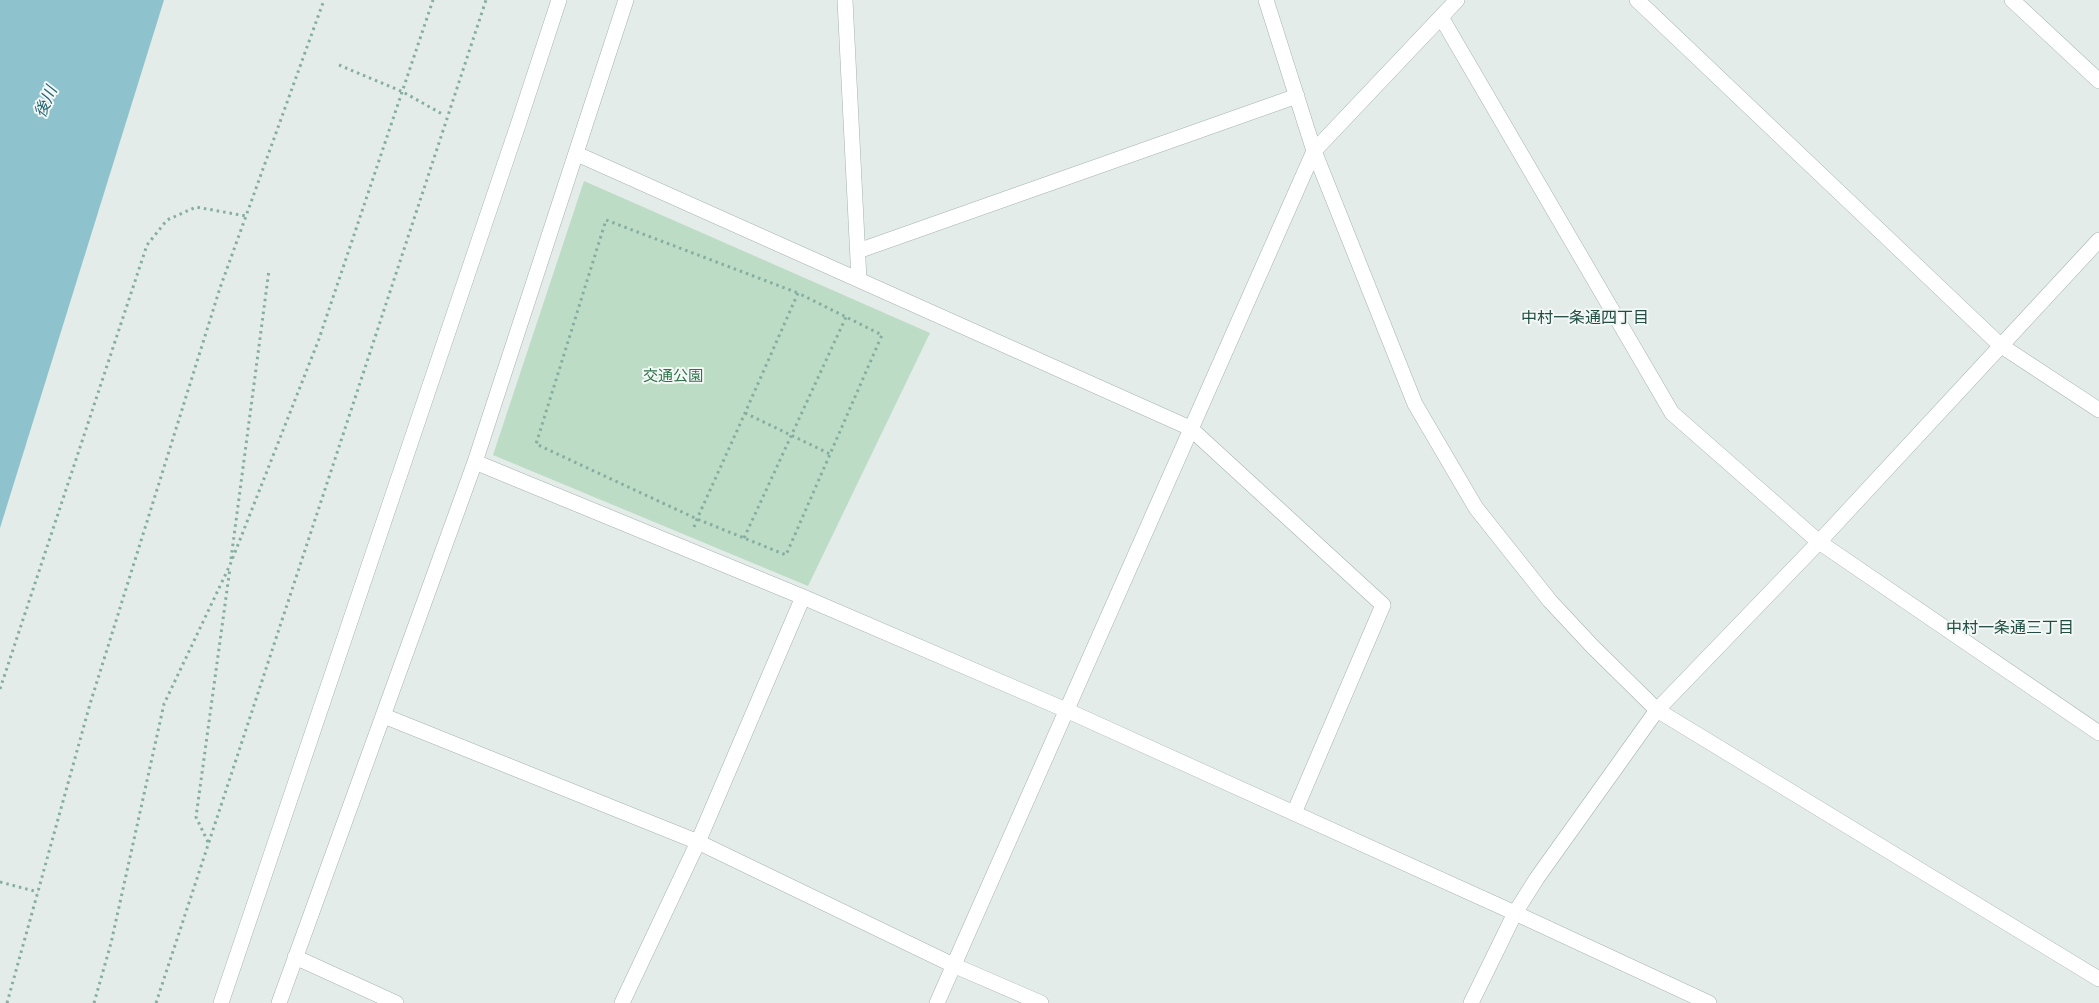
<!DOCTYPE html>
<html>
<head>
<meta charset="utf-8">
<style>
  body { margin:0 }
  canvas { display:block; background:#e3ece8 }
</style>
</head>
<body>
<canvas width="2099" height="1003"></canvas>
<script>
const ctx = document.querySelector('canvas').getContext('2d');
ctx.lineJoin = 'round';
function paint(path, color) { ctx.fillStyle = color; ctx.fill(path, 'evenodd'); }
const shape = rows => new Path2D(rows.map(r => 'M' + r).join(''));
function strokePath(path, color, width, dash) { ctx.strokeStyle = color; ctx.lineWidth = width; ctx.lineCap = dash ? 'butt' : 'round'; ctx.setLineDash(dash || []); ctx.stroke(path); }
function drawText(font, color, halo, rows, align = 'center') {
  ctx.font = font + ' "Asap Condensed","Noto Sans JP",sans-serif'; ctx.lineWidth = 4; ctx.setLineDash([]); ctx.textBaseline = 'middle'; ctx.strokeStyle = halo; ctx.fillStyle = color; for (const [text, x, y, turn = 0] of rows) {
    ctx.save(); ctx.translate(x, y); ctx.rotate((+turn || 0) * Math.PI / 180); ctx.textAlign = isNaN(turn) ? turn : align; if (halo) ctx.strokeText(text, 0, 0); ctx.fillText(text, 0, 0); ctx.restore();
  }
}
const green = shape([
  [584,181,930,333,808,586,493,455]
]);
const water = shape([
  [0,0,164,0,0,528]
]);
const path = shape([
  [339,65,403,92,444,115],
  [745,413,830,454],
  [694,527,697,519,745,413,798,293,882,335,786,555,697,519,536,444,606,220,798,293],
  [744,538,846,317],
  [231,559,269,270],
  [0,689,147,245,167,220,196,207,246,216],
  [208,842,196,817,230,568],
  [0,882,38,892],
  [7,1003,90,704,220,288,324,0],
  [94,1003,111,943,164,704,230,565,319,339,433,0],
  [156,1003,486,0]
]);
const minor = shape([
  [845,0,859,280],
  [1266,0,1314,151,1415,404,1476,508,1550,601,1593,647,1657,710,2099,979],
  [1637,0,2000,345,2099,410],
  [2012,0,2099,81],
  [1441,17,1672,413,1819,542,2099,733],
  [577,154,1190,428,1383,605,1294,813],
  [858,251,1297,96],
  [475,462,803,597,1066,710,1515,913,1709,1003],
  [384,716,698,842,953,965,1041,1003],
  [295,957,396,1003],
  [221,1003,519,122,559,0],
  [279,1003,475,462,626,0],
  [622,1003,698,842,803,597],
  [937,1003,1314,151,1457,0],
  [1471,1003,1515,913,1537,878,1657,710,1819,542,2099,240]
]);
const parkNames = [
  ["交通公園",673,376]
];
const waterNames = [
  ["後川",46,102,-66]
];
const neighbourhoodNames = [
  ["中村一条通四丁目",1585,318],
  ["中村一条通三丁目",2010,628]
];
paint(green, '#bddcc6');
paint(water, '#8ec3cd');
strokePath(minor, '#a6b4af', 16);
strokePath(path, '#85aea1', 3, [2.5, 4]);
strokePath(minor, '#fff', 15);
drawText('15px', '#30714a', '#f3f8f6', parkNames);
drawText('italic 16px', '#216574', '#f3f8f6', waterNames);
drawText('16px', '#214d43', '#f3f8f6', neighbourhoodNames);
</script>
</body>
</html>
